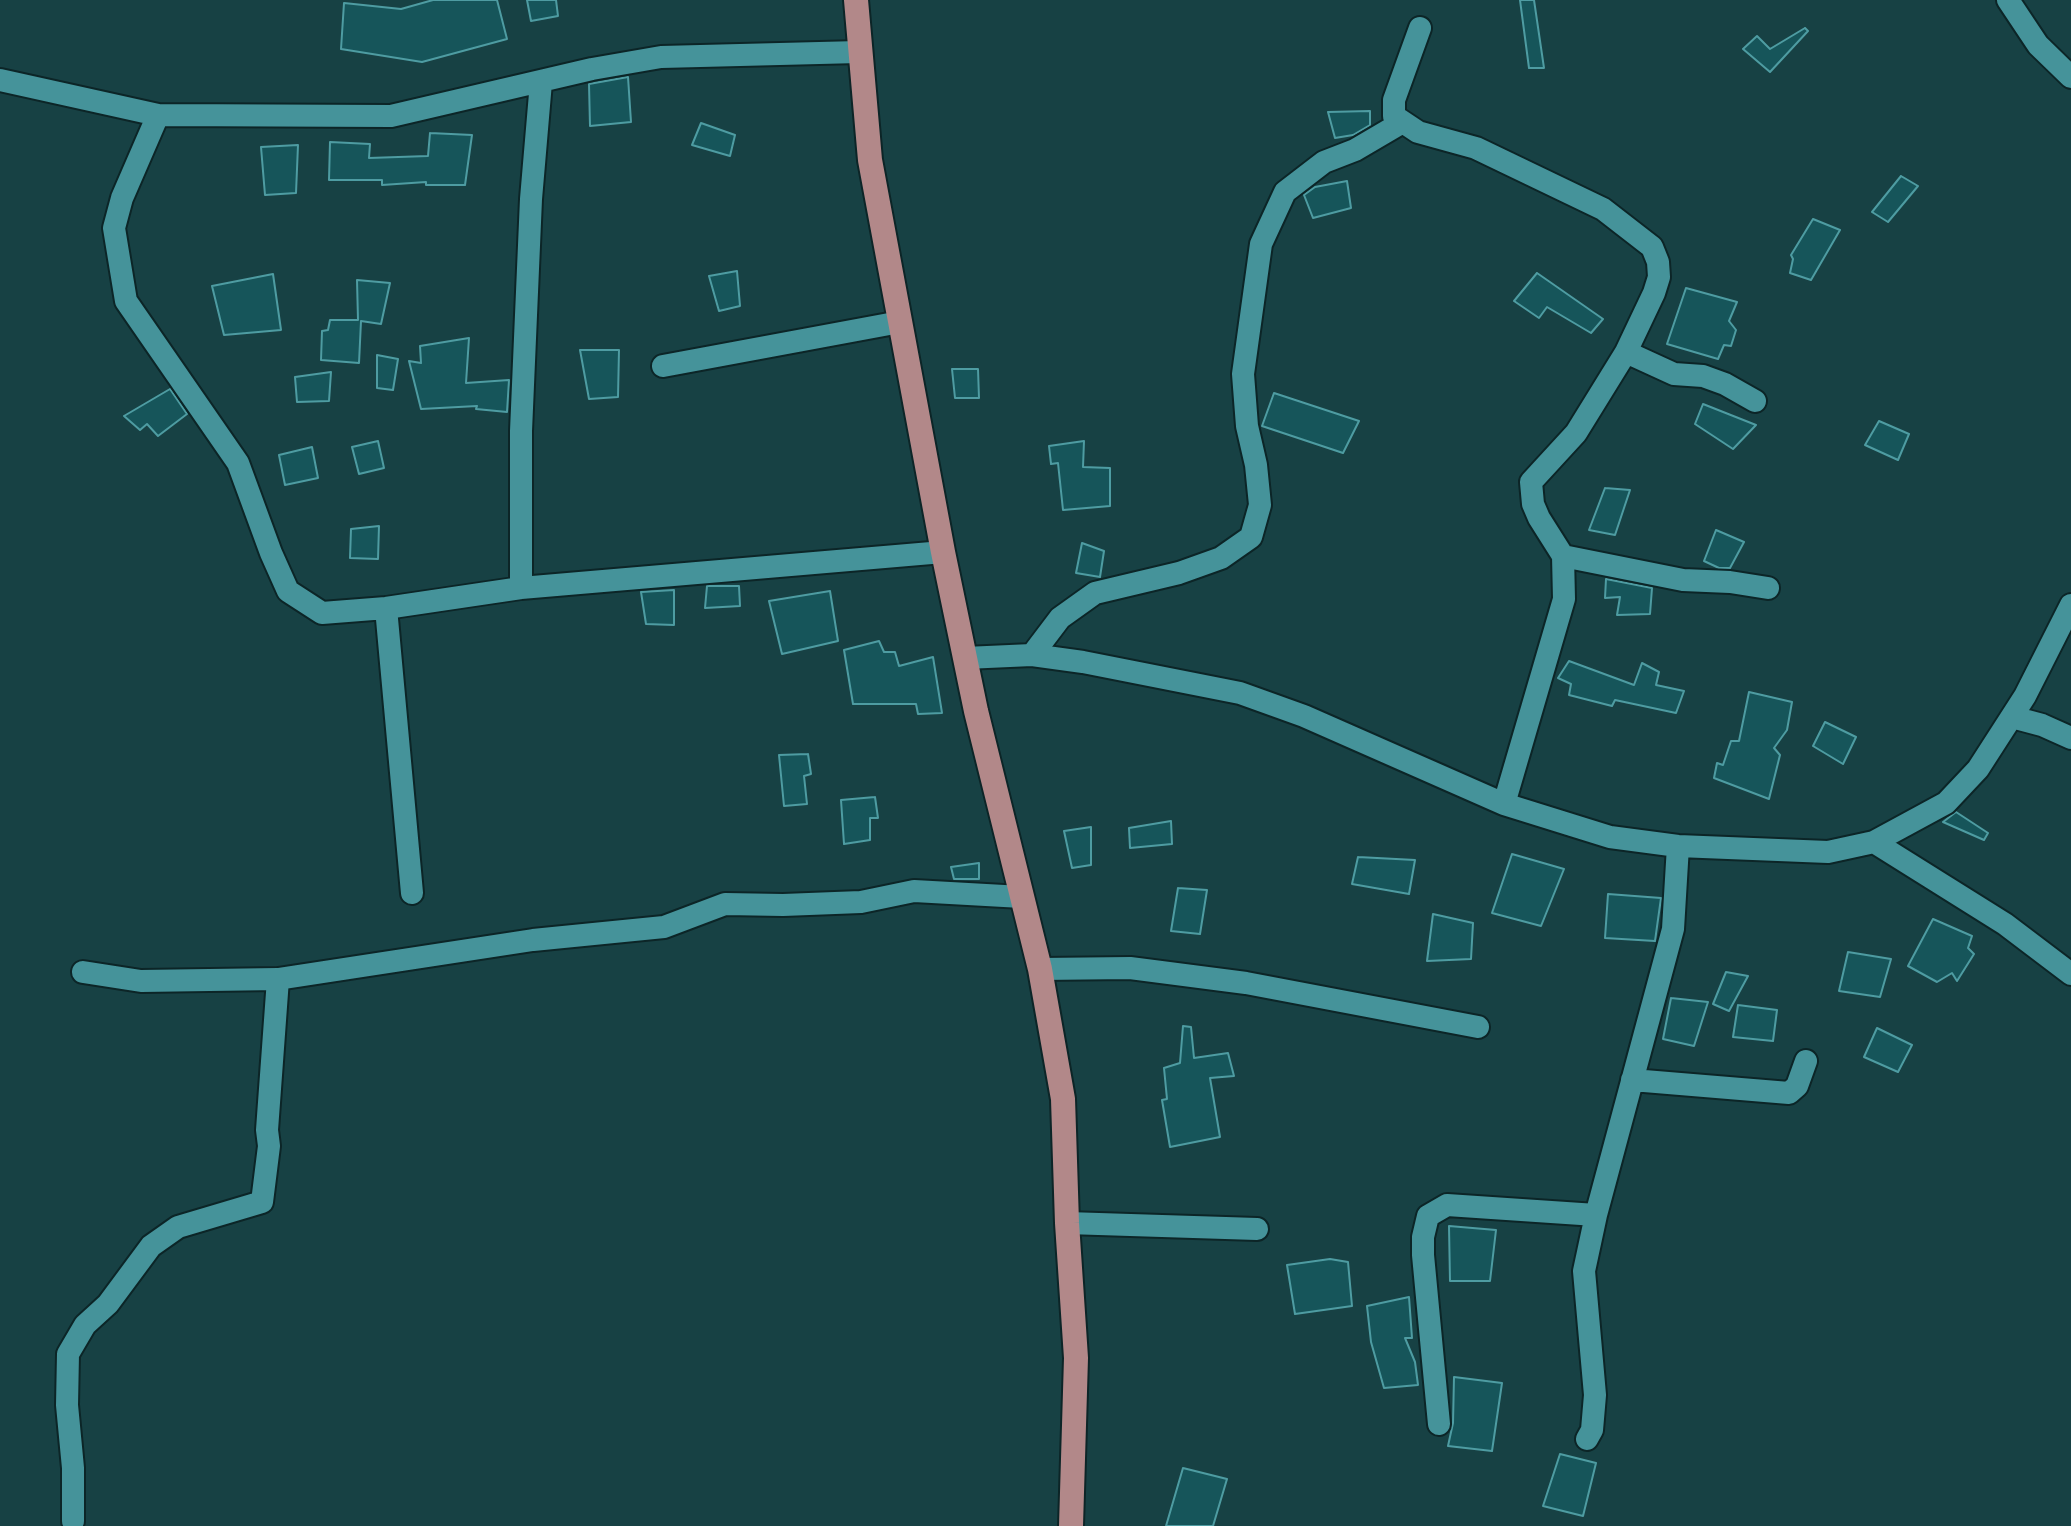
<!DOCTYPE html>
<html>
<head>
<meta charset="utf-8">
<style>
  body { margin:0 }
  canvas { display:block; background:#174144 }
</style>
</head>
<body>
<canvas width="2071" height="1526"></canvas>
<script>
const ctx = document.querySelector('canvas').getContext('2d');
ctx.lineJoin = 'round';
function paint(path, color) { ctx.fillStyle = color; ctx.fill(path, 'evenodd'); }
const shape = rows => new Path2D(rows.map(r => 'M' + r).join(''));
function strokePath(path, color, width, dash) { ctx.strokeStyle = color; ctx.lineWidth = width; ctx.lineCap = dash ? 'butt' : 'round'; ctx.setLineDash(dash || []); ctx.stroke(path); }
const building = shape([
  [433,0,497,0,507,39,422,62,341,49,344,3,401,9,433,0],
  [527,0,556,0,558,16,531,21,527,0],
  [1520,0,1534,0,1544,68,1529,68,1520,0],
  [1805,28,1808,31,1770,72,1743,49,1757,36,1770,49,1805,28],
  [628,77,631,122,590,126,589,84,628,77],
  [1370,111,1370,125,1353,135,1335,138,1328,112,1370,111],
  [701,123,735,135,730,156,692,145,701,123],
  [430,133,472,135,465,185,426,185,426,182,382,185,382,180,329,180,330,142,370,144,369,158,428,156,430,133],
  [298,145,296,193,265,195,261,147,298,145],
  [1901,176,1918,186,1888,222,1872,212,1901,176],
  [1347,181,1351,208,1313,218,1304,195,1315,187,1347,181],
  [1813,219,1840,230,1811,280,1790,273,1793,259,1791,255,1813,219],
  [737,271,740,306,719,311,709,276,737,271],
  [1537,273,1603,319,1591,333,1547,307,1539,318,1514,301,1537,273],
  [273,274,281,330,224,335,212,286,273,274],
  [357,280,390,283,381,324,361,321,359,363,321,360,322,331,328,330,330,320,358,320,357,280],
  [1686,288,1737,302,1729,321,1736,330,1731,346,1724,345,1718,359,1667,344,1686,288],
  [469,338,466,383,509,380,507,412,476,409,477,406,421,409,409,361,421,363,420,346,469,338],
  [580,350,619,350,618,397,589,399,580,350],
  [377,355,398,359,393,390,377,388,377,355],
  [952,369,978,369,979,398,955,398,952,369],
  [331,372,329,401,297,402,295,377,331,372],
  [170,389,187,414,158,436,147,424,140,430,124,416,170,389],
  [1274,393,1359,421,1343,453,1262,426,1274,393],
  [1703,404,1756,425,1733,449,1695,424,1703,404],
  [1879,421,1909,434,1898,460,1865,445,1879,421],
  [378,441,384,468,359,474,352,447,378,441],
  [1084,441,1083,467,1110,468,1110,506,1063,510,1058,463,1051,464,1049,446,1084,441],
  [312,447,318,478,285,485,279,455,312,447],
  [1605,488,1630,490,1615,535,1589,530,1605,488],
  [379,526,378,559,350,558,351,529,379,526],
  [1716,530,1744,542,1730,568,1719,568,1704,561,1716,530],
  [1082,543,1104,551,1100,577,1076,573,1082,543],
  [1606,579,1652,588,1650,614,1617,615,1620,597,1605,598,1606,579],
  [707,586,739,586,740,606,705,608,707,586],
  [674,590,674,625,646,624,641,592,674,590],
  [830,591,838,641,782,654,769,601,830,591],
  [879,641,884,652,895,652,899,666,933,657,942,713,918,714,916,704,853,704,844,650,879,641],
  [1569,661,1634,685,1642,663,1659,672,1656,685,1684,691,1676,713,1615,700,1612,706,1569,695,1571,684,1558,678,1569,661],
  [1749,692,1792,702,1787,730,1774,748,1780,755,1769,799,1714,778,1717,763,1723,765,1731,741,1739,741,1749,692],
  [1825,722,1856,737,1843,764,1813,746,1825,722],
  [808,754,811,774,804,776,807,804,784,806,779,755,808,754],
  [875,797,878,818,870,818,870,840,844,844,841,800,875,797],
  [1956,812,1988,833,1984,840,1943,822,1956,812],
  [1171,821,1172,844,1130,848,1129,828,1171,821],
  [1091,827,1091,865,1072,868,1064,831,1091,827],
  [1512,854,1564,869,1541,926,1492,913,1512,854],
  [1358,857,1415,860,1409,894,1352,884,1358,857],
  [979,863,979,879,954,879,951,867,979,863],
  [1178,888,1207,890,1200,934,1171,931,1178,888],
  [1608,894,1661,898,1655,941,1605,938,1608,894],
  [1433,914,1473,923,1471,959,1427,961,1433,914],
  [1933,919,1972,936,1968,948,1974,954,1957,981,1952,973,1937,982,1908,966,1933,919],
  [1848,952,1891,959,1880,997,1839,991,1848,952],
  [1726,972,1748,976,1729,1011,1713,1004,1726,972],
  [1671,998,1708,1002,1694,1046,1663,1039,1671,998],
  [1738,1005,1777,1010,1773,1041,1733,1037,1738,1005],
  [1183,1026,1191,1027,1194,1058,1228,1053,1234,1076,1210,1078,1220,1137,1170,1147,1162,1100,1167,1099,1164,1068,1180,1063,1183,1026],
  [1877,1028,1912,1045,1898,1072,1864,1057,1877,1028],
  [1449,1226,1496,1230,1490,1281,1450,1281,1449,1226],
  [1330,1259,1348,1262,1352,1306,1295,1314,1287,1265,1330,1259],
  [1409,1297,1412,1338,1405,1338,1415,1362,1418,1385,1384,1388,1371,1342,1367,1306,1409,1297],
  [1454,1377,1502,1383,1492,1451,1448,1446,1453,1423,1454,1377],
  [1560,1454,1596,1463,1583,1516,1543,1506,1560,1454],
  [1183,1468,1227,1479,1213,1526,1166,1526,1183,1468]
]);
const minor = shape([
  [2008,0,2038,45,2071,77],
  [1420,28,1394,100,1394,116,1418,132,1476,148,1603,209,1652,247,1658,262,1659,277,1654,293,1626,352,1576,433,1531,482,1533,504,1539,518,1563,556,1564,599,1504,804],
  [0,80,158,115,391,116,592,69,661,57,859,52],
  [158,115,122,198,114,228,126,301,238,463,271,553,288,591,322,613,386,608,521,588,943,552],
  [1626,352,1674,374,1703,376,1725,384,1755,401],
  [663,366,900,322],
  [1563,556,1683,580,1730,582,1768,588],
  [521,588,521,431,531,199,541,82],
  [386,608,412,893],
  [1032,655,1060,618,1095,593,1179,573,1221,558,1251,537,1260,505,1256,465,1247,426,1243,374,1261,244,1285,192,1324,162,1355,150,1401,123],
  [965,658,1032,655,1083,662,1240,693,1304,716,1504,804,1610,837,1678,846,1828,852,1874,842,1946,803,1978,769,2025,696,2071,605],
  [2012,717,2042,725,2071,738],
  [1874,842,2005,924,2071,974],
  [1040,969,1130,968,1246,983,1478,1027],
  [83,972,141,981,278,979,533,940,664,927,725,904,783,905,861,902,914,891,1022,897],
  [1632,1080,1789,1093,1797,1086,1806,1061],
  [1067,1223,1257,1229],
  [1439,1424,1423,1255,1423,1237,1428,1216,1447,1205,1596,1215],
  [1587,1439,1592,1430,1595,1395,1584,1271,1596,1215,1673,929,1678,846],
  [73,1521,73,1468,67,1405,68,1354,85,1325,108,1304,151,1246,178,1227,262,1202,269,1146,267,1130,278,979]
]);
const major = shape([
  [856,0,870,160,943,552,976,711,1040,969,1063,1099,1067,1223,1076,1358,1071,1526]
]);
paint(building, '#16555a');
strokePath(building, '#4e9ca2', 2);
strokePath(minor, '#0c2527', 26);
strokePath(major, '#0c2527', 28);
strokePath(minor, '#45939a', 22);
strokePath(major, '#b28889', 24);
</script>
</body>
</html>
